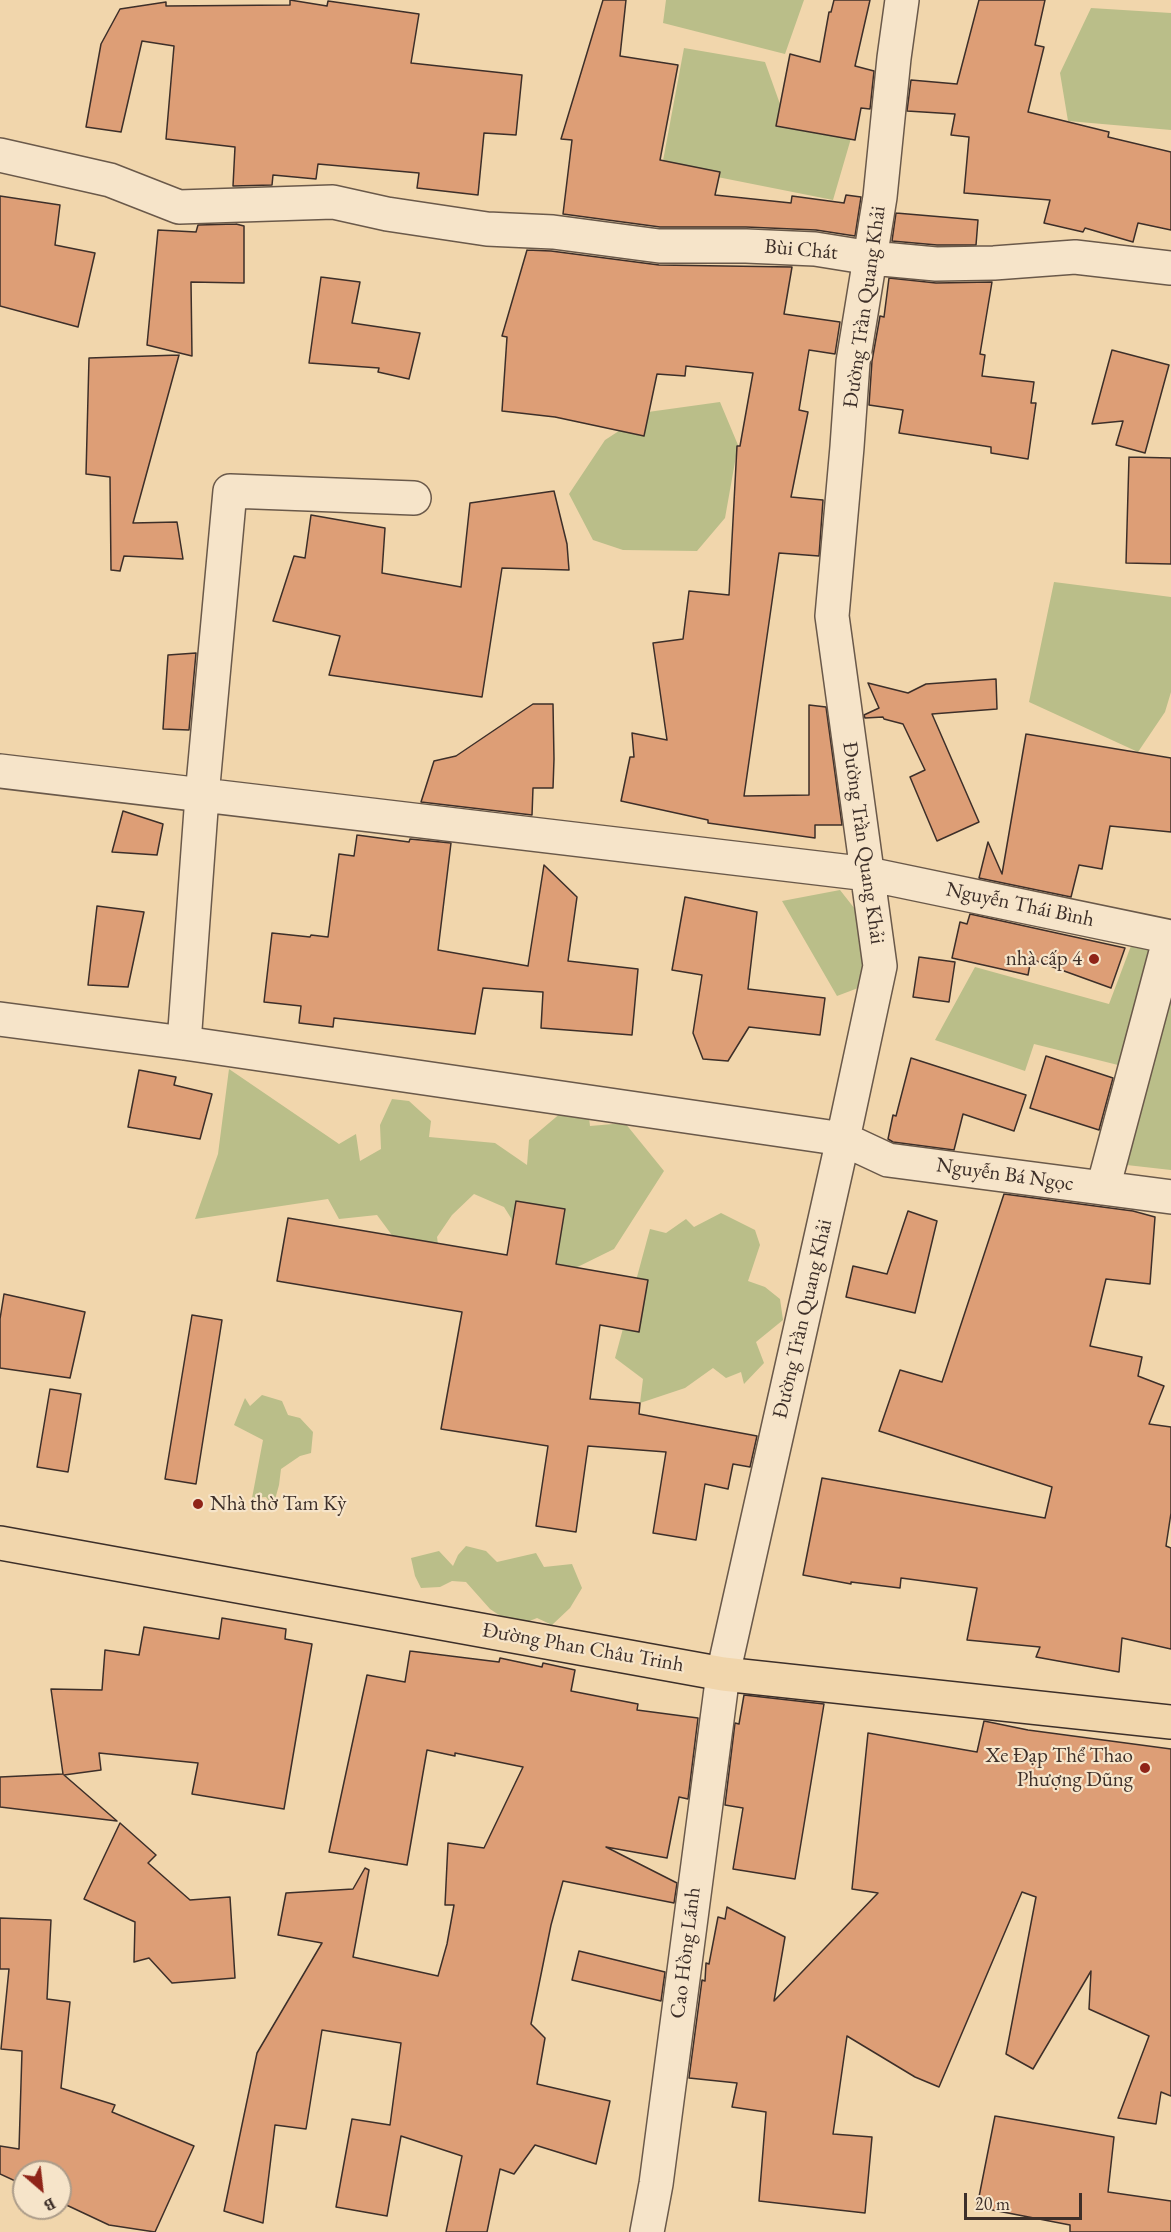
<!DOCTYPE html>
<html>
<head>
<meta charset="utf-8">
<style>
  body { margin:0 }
  #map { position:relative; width:1171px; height:2232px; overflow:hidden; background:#f1d6ac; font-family:"EB Garamond",serif }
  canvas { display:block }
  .north { position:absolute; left:12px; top:2160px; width:60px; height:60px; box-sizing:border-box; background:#f6e4c9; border:2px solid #ac9c89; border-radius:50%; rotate:152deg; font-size:16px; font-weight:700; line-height:24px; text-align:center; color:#3d2f29 }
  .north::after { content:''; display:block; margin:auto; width:21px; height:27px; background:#8f2418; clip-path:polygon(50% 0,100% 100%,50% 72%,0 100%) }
  .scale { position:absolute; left:964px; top:2193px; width:118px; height:27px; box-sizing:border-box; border:3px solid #3d2f29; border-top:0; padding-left:8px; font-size:18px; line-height:21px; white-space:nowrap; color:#3d2f29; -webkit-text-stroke:4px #f6e4c9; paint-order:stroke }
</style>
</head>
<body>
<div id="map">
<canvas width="1171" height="2232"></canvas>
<div class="north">B</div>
<div class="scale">20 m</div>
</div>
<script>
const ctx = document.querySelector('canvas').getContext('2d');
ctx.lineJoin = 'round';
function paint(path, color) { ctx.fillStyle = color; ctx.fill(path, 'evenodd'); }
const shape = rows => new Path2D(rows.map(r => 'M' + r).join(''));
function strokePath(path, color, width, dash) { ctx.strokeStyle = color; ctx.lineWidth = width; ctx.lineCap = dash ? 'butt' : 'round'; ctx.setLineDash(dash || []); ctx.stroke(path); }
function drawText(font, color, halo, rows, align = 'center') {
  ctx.font = font + ' "EB Garamond",serif'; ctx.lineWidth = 4.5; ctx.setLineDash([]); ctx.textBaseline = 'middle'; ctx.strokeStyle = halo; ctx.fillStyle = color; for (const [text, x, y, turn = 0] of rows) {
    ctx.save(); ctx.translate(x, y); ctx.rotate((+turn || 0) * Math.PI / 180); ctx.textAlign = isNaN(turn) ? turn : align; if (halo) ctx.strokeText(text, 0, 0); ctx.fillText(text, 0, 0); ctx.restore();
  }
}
const green = shape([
  [666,0,804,0,785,54,663,23],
  [1091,8,1171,13,1171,130,1068,121,1060,73],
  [684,48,765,62,780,104,861,104,833,200,662,166],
  [720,402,738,445,725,518,697,551,623,550,593,540,569,494,605,440,648,412],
  [1054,582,1171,597,1171,692,1165,712,1138,752,1029,702],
  [840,890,862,918,866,985,837,996,782,901],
  [1137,930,1171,946,1171,1170,1100,1162,1134,1069,1034,1044,1025,1071,935,1040,975,967,1109,1004],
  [229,1069,339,1144,356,1134,360,1161,381,1149,380,1125,392,1099,409,1101,431,1121,429,1137,495,1143,527,1165,529,1140,562,1112,588,1110,590,1126,625,1123,664,1171,614,1249,543,1284,521,1288,511,1218,504,1207,474,1194,452,1215,437,1237,441,1267,397,1242,377,1215,339,1219,328,1199,195,1219,218,1154],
  [721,1213,755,1230,760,1245,748,1281,765,1287,780,1299,783,1320,756,1342,764,1363,744,1384,741,1372,726,1378,713,1368,685,1388,640,1403,643,1379,615,1358,650,1229,666,1233,686,1219,694,1227],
  [262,1395,282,1401,288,1415,300,1418,313,1432,311,1453,300,1456,281,1469,279,1485,273,1507,266,1497,252,1498,263,1440,234,1425,245,1398,250,1406],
  [466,1546,486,1551,497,1562,536,1553,544,1567,572,1564,582,1588,570,1608,552,1625,537,1618,522,1624,508,1621,490,1609,466,1582,452,1581,440,1587,421,1588,415,1576,411,1558,439,1551,453,1566,458,1555]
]);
const building = shape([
  [290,0,327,6,328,1,419,14,411,63,522,75,516,135,484,133,478,195,417,188,419,173,318,164,316,179,273,175,272,185,233,186,235,147,166,139,174,46,142,41,121,132,86,127,101,44,120,9,166,2,166,6,290,5,290,0],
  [603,0,626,0,620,56,678,65,660,160,720,172,715,195,791,203,792,196,844,203,846,195,861,197,855,236,816,230,746,227,660,227,563,214,572,140,561,139,603,0],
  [834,0,870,0,855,66,874,71,870,109,861,108,855,140,776,126,790,54,820,62,829,12,831,12,834,0],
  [979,0,1045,0,1035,45,1044,47,1028,112,1109,132,1108,137,1171,152,1171,230,1138,223,1133,242,1085,228,1083,232,1044,223,1050,200,964,193,969,137,951,135,955,114,907,111,911,80,957,84,979,0],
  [0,196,60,205,55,245,95,253,78,327,0,306,0,196],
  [896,213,978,220,976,245,937,245,892,241,896,213],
  [236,224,244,226,244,283,191,282,192,356,147,345,158,230,196,232,198,225,236,224],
  [527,250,551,251,659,265,792,267,784,314,840,322,835,354,809,350,799,410,808,412,791,497,823,500,819,556,779,553,744,796,809,795,809,705,826,707,842,825,815,825,815,838,708,823,708,820,621,801,630,757,634,757,632,733,667,740,653,643,683,639,689,591,729,595,737,446,740,446,753,373,686,366,685,376,657,374,644,436,555,417,502,411,507,337,502,336,527,250],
  [321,277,360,282,352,323,420,333,409,379,378,372,379,368,309,363,321,277],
  [889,278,936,283,992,282,980,354,985,355,982,376,1034,382,1031,403,1036,403,1028,459,991,453,991,447,899,433,903,410,869,405,872,361,880,316,884,317,889,278],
  [1112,350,1169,365,1145,453,1116,445,1123,421,1092,424,1112,350],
  [179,355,133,523,177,522,183,559,124,556,120,571,111,570,110,477,86,474,89,358,179,355],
  [1129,457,1171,458,1171,564,1126,563,1129,457],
  [554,491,567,544,569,570,502,568,482,697,329,675,340,636,273,621,294,556,305,558,311,515,385,528,382,573,461,587,470,503,554,491],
  [196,653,189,730,163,729,168,655,196,653],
  [996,679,997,709,932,714,979,822,937,841,910,777,925,770,903,724,884,719,883,717,865,718,864,715,879,708,868,683,908,693,926,684,996,679],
  [533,704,553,704,554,759,553,788,533,788,532,815,421,802,434,761,456,756,533,704],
  [1026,734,1171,758,1171,832,1110,826,1102,869,1079,865,1071,897,979,878,988,842,1002,874,1026,734],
  [123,811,163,824,157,855,112,852,123,811],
  [357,835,409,842,410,839,451,843,438,950,528,966,544,865,577,897,568,961,638,969,632,1035,541,1028,543,992,483,988,475,1034,334,1018,333,1027,299,1023,301,1006,264,1002,272,933,310,937,311,935,328,937,339,854,354,856,357,835],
  [685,897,757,912,748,989,825,998,820,1035,749,1027,728,1061,703,1059,693,1033,702,975,672,970,685,897],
  [97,906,144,912,128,987,88,985,97,906],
  [970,914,1125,948,1111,988,1031,959,1028,975,952,958,960,922,967,924,970,914],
  [919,957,955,962,949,1002,913,997,919,957],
  [1046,1056,1113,1078,1099,1130,1030,1108,1046,1056],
  [911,1058,1026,1095,1014,1131,963,1114,954,1150,893,1142,888,1139,893,1115,896,1116,911,1058],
  [139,1070,176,1077,174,1085,212,1094,200,1139,128,1127,139,1070],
  [1004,1194,1133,1211,1155,1217,1150,1284,1106,1279,1090,1346,1142,1357,1138,1376,1164,1386,1149,1424,1171,1427,1171,1513,1166,1546,1171,1548,1171,1649,1122,1638,1119,1672,1036,1657,1040,1647,967,1640,977,1588,901,1578,900,1588,851,1582,851,1584,803,1575,822,1478,1045,1518,1052,1487,879,1431,900,1370,942,1382,1004,1194],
  [516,1201,565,1209,556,1264,648,1280,639,1332,600,1325,590,1399,640,1403,639,1414,757,1436,750,1467,733,1464,728,1489,705,1484,696,1540,653,1533,666,1452,588,1446,576,1532,536,1526,548,1446,441,1429,462,1312,277,1281,288,1218,507,1255,516,1201],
  [908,1211,937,1221,915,1313,846,1297,853,1266,887,1274,908,1211],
  [4,1294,85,1312,70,1378,0,1368,0,1319,4,1294],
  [192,1315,222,1320,196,1484,165,1479,192,1315],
  [50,1389,81,1394,68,1472,37,1467,50,1389],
  [222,1618,286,1629,285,1639,312,1644,284,1809,192,1794,198,1763,99,1753,101,1770,64,1775,117,1821,0,1807,0,1777,63,1774,51,1689,102,1690,105,1650,139,1655,144,1627,219,1639,222,1618],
  [410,1651,499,1662,500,1658,542,1667,543,1663,575,1670,571,1691,638,1704,637,1710,698,1718,688,1799,679,1797,667,1858,606,1847,677,1883,674,1903,563,1881,551,1925,531,2024,545,2038,537,2084,610,2101,596,2164,535,2145,514,2174,500,2169,487,2232,446,2232,462,2156,401,2136,387,2216,336,2207,352,2119,390,2125,401,2043,322,2030,306,2129,275,2125,263,2223,224,2211,257,2053,322,1943,278,1935,286,1893,353,1889,365,1868,369,1870,353,1957,438,1976,447,1944,454,1905,445,1905,448,1843,484,1848,523,1767,455,1753,455,1756,427,1750,407,1865,329,1852,367,1675,405,1682,410,1651],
  [744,1695,824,1704,795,1879,733,1869,743,1808,725,1805,735,1723,739,1724,744,1695],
  [984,1721,1028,1730,1171,1749,1171,2096,1161,2092,1156,2124,1118,2118,1149,2036,1089,2009,1091,1971,1033,2069,1006,2054,1036,1897,1022,1892,939,2087,915,2077,847,2036,833,2134,872,2137,865,2213,759,2201,766,2112,732,2107,737,2083,689,2078,702,1980,705,1981,706,1963,709,1964,718,1917,725,1919,727,1907,785,1937,774,2001,878,1893,852,1889,868,1733,977,1752,984,1721],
  [120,1823,156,1855,148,1863,190,1900,230,1897,235,1978,172,1983,149,1958,134,1962,135,1922,84,1899,120,1823],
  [0,1918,51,1920,47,1999,70,2002,61,2088,115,2105,112,2112,194,2146,155,2232,109,2225,60,2202,60,2172,24,2172,24,2185,0,2174,0,2146,19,2149,22,2051,1,2049,9,1969,0,1969,0,1918],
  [579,1951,665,1972,661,2001,572,1980,579,1951],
  [995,2116,1114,2137,1108,2192,1171,2201,1171,2232,1070,2232,1070,2225,977,2207,995,2116]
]);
const minor = shape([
  [0,155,110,180,179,207,333,202,387,214,487,229,553,232,659,246,746,246,815,249,871,258,936,264,994,263,1075,257,1171,268],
  [0,771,868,874,1171,937],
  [0,1019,184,1043,843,1139,888,1160,1171,1197],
  [184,1043,202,796,230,491,414,498],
  [1103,1188,1170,937],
  [647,2232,656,2184,723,1674,843,1139,880,966,832,616,847,447,853,362,880,197,894,58,902,0]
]);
const major = shape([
  [0,1543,723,1674,1171,1722]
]);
const markers = [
  [1094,959,6,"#8f2418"],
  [198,1504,6,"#8f2418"],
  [1145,1768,6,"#8f2418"]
];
const streetNames = [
  ["Bùi Chát",801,250,5],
  ["Đường Trần Quang Khải",865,307,-82],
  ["Đường Trần Quang Khải",863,843,82],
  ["Nguyễn Thái Bình",1020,905,12],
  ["Nguyễn Bá Ngọc",1005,1175,8],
  ["Đường Trần Quang Khải",803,1319,-77],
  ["Đường Phan Châu Trinh",583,1648,10],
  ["Cao Hồng Lãnh",686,1953,-83]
];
const poiNames = [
  ["nhà cấp 4",1082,959],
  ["Nhà thờ Tam Kỳ",210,1504,"left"],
  ["Xe Đạp Thể Thao",1133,1756],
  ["Phượng Dũng",1133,1780]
];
paint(green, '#babe89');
paint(building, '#dd9e76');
strokePath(building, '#3d2f29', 1.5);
strokePath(minor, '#6a594a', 36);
strokePath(major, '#3d2f29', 36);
strokePath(minor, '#f6e4c9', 33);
strokePath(major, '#f1d6ac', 33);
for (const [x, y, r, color] of markers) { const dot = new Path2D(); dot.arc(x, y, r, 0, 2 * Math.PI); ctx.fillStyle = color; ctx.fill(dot); strokePath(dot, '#f6e4c9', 2); }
drawText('21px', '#3d2f29', '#f6e4c9', streetNames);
drawText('21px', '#3d2f29', '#f6e4c9', poiNames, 'right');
</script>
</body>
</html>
